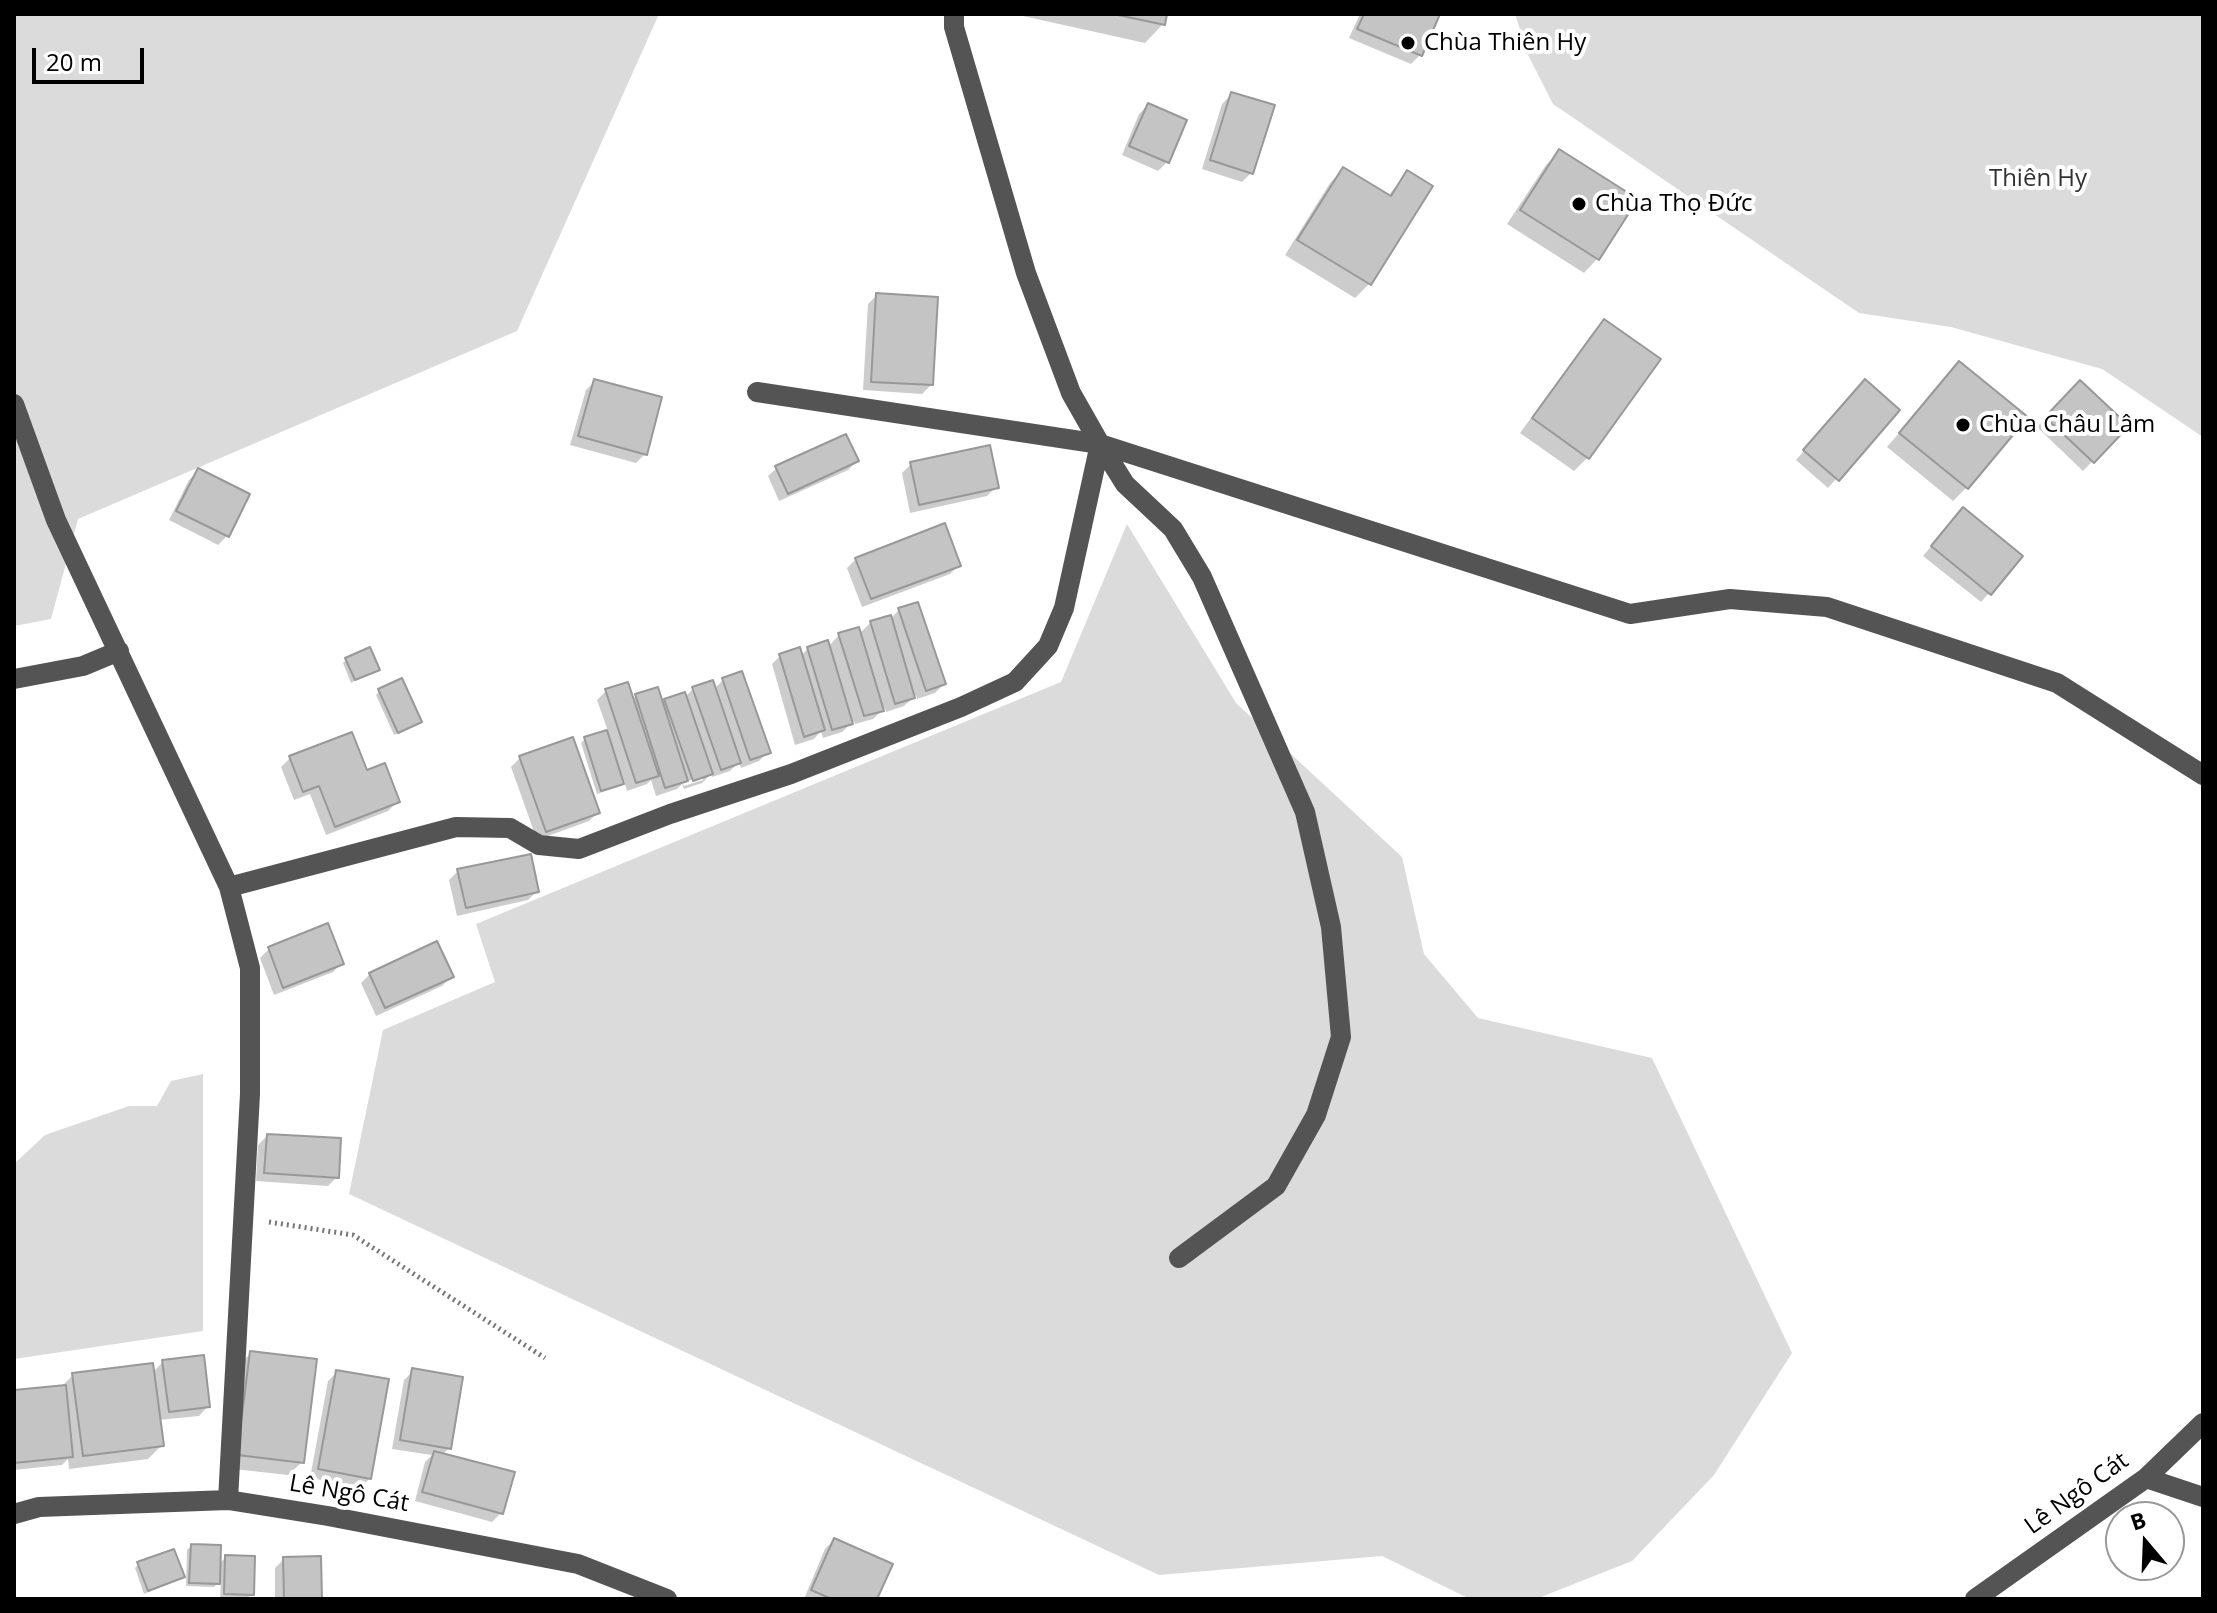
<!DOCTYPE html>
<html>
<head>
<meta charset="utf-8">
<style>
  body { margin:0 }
  #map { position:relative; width:2217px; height:1613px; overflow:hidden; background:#fff; font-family:"Open Sans",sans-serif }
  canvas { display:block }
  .frame { position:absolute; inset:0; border:16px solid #000; pointer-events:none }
  .north { position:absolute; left:2105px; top:1501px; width:80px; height:80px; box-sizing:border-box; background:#fff; border:2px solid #999; border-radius:50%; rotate:341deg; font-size:22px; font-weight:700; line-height:32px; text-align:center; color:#000 }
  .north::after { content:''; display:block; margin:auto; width:28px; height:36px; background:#000; clip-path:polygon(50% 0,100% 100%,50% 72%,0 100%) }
  .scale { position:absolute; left:32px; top:48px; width:112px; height:36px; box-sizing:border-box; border:4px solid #000; border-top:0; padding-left:10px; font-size:24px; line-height:28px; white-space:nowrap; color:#000; -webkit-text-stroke:6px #fff; paint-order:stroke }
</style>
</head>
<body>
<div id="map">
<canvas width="2217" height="1613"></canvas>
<div class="frame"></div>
<div class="north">B</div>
<div class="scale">20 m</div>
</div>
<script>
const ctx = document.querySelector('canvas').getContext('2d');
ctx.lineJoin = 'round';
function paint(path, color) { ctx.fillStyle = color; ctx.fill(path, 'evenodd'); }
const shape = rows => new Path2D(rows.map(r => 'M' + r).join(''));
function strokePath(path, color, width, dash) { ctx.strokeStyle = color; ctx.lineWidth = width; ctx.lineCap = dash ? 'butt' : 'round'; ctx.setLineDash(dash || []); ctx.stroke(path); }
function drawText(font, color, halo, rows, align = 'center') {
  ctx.font = font + ' "Open Sans",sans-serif'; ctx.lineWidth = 8; ctx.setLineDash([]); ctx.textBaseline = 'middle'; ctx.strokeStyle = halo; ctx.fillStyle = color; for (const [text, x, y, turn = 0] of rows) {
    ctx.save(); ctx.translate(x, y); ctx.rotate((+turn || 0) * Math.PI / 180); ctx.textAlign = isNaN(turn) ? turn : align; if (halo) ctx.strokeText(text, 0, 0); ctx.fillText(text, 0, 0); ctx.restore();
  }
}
const green = shape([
  [14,14,659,14,517,331,78,519,51,619,14,626],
  [1515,14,2203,14,2203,437,2102,369,1951,327,1859,313,1553,104,1528,55],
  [1127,524,1236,703,1402,857,1424,954,1478,1018,1652,1058,1792,1353,1714,1475,1632,1561,1536,1599,1470,1599,1382,1556,1159,1575,349,1194,383,1030,495,982,476,924,1061,682],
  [203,1074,203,1331,14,1359,14,1164,45,1135,129,1106,157,1106,171,1081]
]);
const shadow = shape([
  [1024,14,1165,14,1163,24,1145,43,1023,16],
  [1360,14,1437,14,1420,55,1411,64,1349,38],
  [1231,95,1251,173,1242,182,1202,169,1222,104],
  [1148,105,1167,162,1158,171,1122,155,1139,114],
  [1560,151,1636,199,1597,259,1584,273,1507,224,1546,165],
  [1343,169,1388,196,1408,172,1430,186,1369,284,1355,298,1285,255,1330,183],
  [877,295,931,385,922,394,863,390,868,304],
  [1605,321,1587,458,1574,471,1520,433,1591,335],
  [1959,364,1967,487,1953,501,1887,447],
  [595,381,645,454,636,463,570,445,586,390],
  [2080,383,2126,426,2083,471,2037,427],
  [1856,391,1897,410,1828,488,1796,460],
  [857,461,848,470,779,501,768,476,777,468],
  [911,464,996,487,987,496,910,513,902,473],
  [198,471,227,536,218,545,169,520,189,480],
  [1954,519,1989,593,1981,602,1923,556],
  [856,559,959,565,950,574,862,607,847,568],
  [899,610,944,684,935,693,917,699,916,695,904,706,886,712,885,708,873,719,855,724,854,721,842,732,823,738,821,731,814,739,795,745,772,664,781,655,801,656,808,648,828,647,839,635,859,634,871,622,890,619],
  [347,659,377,669,351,683,343,663],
  [723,680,768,752,759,761,741,768,739,762,730,771,712,777,711,774,702,783,684,789,682,784,677,789,656,796,651,780,647,784,627,791,624,781,618,787,597,794,581,743,585,739,608,731,597,700,606,691,632,700,636,696,661,705,665,701,684,698,693,689,714,689],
  [703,776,703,780,684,786,682,783],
  [379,691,420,721,394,735,376,695],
  [290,758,365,773,397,802,388,811,326,835,310,794,294,800,281,767],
  [520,758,598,812,589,821,537,840,511,767],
  [458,871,537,891,528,900,457,916,449,880],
  [326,926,342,963,333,972,274,995,260,958,269,949],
  [370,974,451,977,442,986,376,1016,361,983],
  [267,1136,337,1177,328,1186,256,1181,258,1145],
  [251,1353,302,1462,288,1475,225,1468,237,1367],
  [163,1362,208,1406,199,1416,158,1420,162,1445,148,1459,69,1469,68,1459,62,1465,14,1470,14,1392,61,1387,73,1375,152,1373],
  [413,1371,449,1448,442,1455,501,1513,492,1522,415,1501,425,1462,432,1455,392,1449,404,1380],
  [337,1372,370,1478,361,1487,310,1478,328,1381],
  [834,1540,875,1599,804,1599,825,1549],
  [191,1546,219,1564,226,1557,252,1594,248,1598,220,1598,221,1580,214,1587,186,1586,187,1550],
  [284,1559,320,1599,275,1599,275,1568],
  [139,1564,182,1576,178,1580,144,1594,135,1568]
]);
const building = shape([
  [1113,14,1167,14,1165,25,1113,14],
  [1364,14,1440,14,1422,56,1357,29,1364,14],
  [1231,92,1275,105,1253,174,1210,160,1231,92],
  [1148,103,1187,120,1169,163,1129,146,1148,103],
  [1559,149,1638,199,1599,260,1520,210,1559,149],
  [1343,167,1391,196,1407,170,1433,186,1371,285,1297,240,1343,167],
  [876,293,938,297,933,385,871,382,876,293],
  [1604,319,1661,359,1589,459,1532,418,1604,319],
  [1959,361,2028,417,1968,489,1899,433,1959,361],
  [594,379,662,397,647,455,578,436,594,379],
  [1865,379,1900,410,1839,481,1803,450,1865,379],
  [2080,380,2129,426,2094,463,2045,417,2080,380],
  [846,434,859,461,788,494,775,466,846,434],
  [990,445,999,488,919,505,910,462,990,445],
  [198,468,250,494,229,537,176,511,198,468],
  [1963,507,2023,556,1991,595,1931,546,1963,507],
  [945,523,961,566,871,599,855,558,945,523],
  [918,602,946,684,926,691,898,608,918,602],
  [891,615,915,698,895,704,870,621,891,615],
  [859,627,884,711,864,716,838,633,859,627],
  [828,640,853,724,832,730,807,647,828,640],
  [370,647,380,670,355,680,345,658,370,647],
  [800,647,825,730,804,737,779,654,800,647],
  [742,671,771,753,750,760,722,678,742,671],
  [402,678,422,722,398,733,378,689,402,678],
  [713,680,741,763,721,770,692,687,713,680],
  [628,682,659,776,636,783,605,689,628,682],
  [658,687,688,781,665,788,635,694,658,687],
  [685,692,713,774,693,781,664,699,685,692],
  [607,730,624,784,601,791,584,737,607,730],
  [352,732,367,770,385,763,400,802,335,827,319,786,303,792,289,756,352,732],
  [573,737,600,813,546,832,519,756,573,737],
  [531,854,539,892,466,908,457,869,531,854],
  [328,923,344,964,283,988,268,947,328,923],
  [437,941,454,977,385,1008,369,973,437,941],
  [267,1134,341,1138,339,1178,264,1173,267,1134],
  [250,1351,317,1359,304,1463,237,1455,250,1351],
  [204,1355,210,1407,169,1412,162,1360,204,1355],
  [153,1363,164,1446,83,1456,72,1373,153,1363],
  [412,1368,463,1377,451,1449,400,1440,412,1368],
  [336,1370,389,1379,371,1479,318,1469,336,1370],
  [66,1385,73,1457,14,1463,14,1390,66,1385],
  [434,1451,515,1472,503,1514,422,1492,434,1451],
  [834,1538,893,1564,877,1599,832,1599,811,1590,834,1538],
  [191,1544,221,1545,220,1584,189,1583,191,1544],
  [174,1549,185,1577,148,1591,137,1562,174,1549],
  [225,1555,255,1556,254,1595,224,1594,225,1555],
  [321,1556,322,1599,284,1599,283,1557,321,1556]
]);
const path = shape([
  [269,1222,353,1235,545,1358]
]);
const minor = shape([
  [954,14,954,27,1026,273,1071,393,1100,444,1630,614,1730,599,1827,607,2057,683,2203,775],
  [757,392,1100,444,1125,484,1173,529,1202,577,1305,812,1331,927,1341,1037,1316,1115,1276,1186,1179,1258],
  [14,404,56,520,229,887,250,968,250,1094,228,1500],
  [14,679,83,666,119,651],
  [229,887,456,827,510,828,539,845,579,849,670,814,791,774,961,707,1015,682,1048,646,1064,608,1100,444],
  [2146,1478,2203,1497],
  [14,1514,39,1507,228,1500,328,1516,578,1564,667,1599],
  [1975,1599,2146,1478,2203,1423]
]);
const markers = [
  [1408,43,8,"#000"],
  [1579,204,8,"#000"],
  [1963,425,8,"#000"]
];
const poiNames = [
  ["Chùa Thiên Hy",1424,43],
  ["Chùa Thọ Đức",1595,204],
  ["Chùa Châu Lâm",1979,425]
];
const parkNames = [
  ["Thiên Hy",2038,179]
];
const streetNames = [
  ["Lê Ngô Cát",349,1494,10],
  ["Lê Ngô Cát",2077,1494,-36]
];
paint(green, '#dbdbdb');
paint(shadow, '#0003');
paint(building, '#c4c4c4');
strokePath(building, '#989898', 2);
strokePath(path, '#767676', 5, [2, 4]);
strokePath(minor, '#545454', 20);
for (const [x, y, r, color] of markers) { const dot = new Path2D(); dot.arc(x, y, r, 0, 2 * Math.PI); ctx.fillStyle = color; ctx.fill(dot); strokePath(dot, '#fff', 3); }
drawText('24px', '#000', '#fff', poiNames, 'left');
drawText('24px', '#323232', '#fff', parkNames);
drawText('24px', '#000', '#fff', streetNames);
</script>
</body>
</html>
